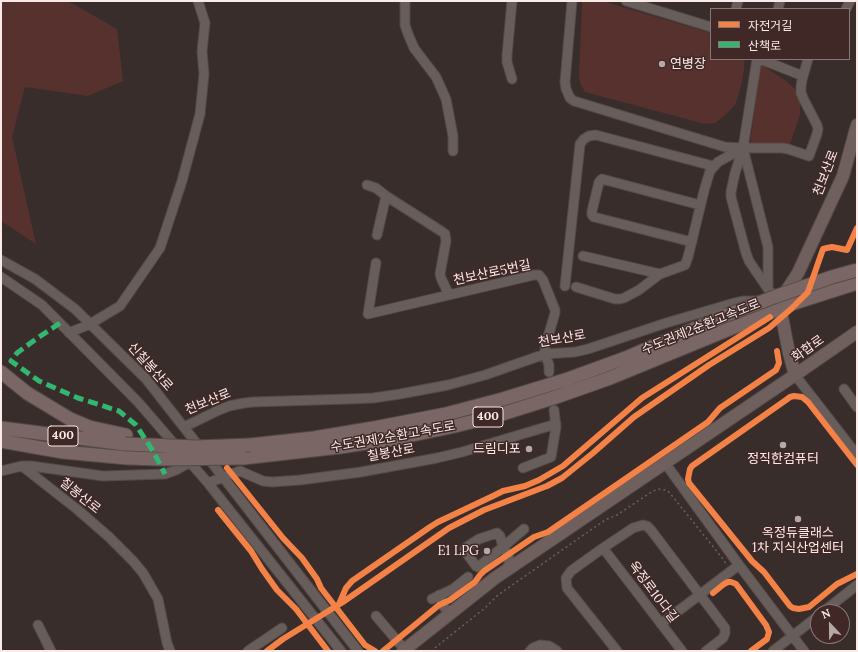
<!DOCTYPE html>
<html>
<head>
<meta charset="utf-8">
<style>
  body { margin:0 }
  #map { position:relative; width:858px; height:652px; overflow:hidden; background:#392d2c; font-family:Lora,"Noto Sans KR",serif }
  canvas { display:block }
  .frame { position:absolute; inset:0; border:2px solid #faeae8; pointer-events:none }
  .legend { position:absolute; left:710px; top:8px; width:140px; height:52px; box-sizing:border-box; background:#3f2826; border:1px solid #8a7674; margin:0; padding:5px 7px; list-style:none; font-size:12px; color:#faeae8 }
  .legend li { display:flex; align-items:center; gap:8px; height:20px }
  .legend b { width:20px; border:1px solid #8a7674 }
  .north { position:absolute; left:810px; top:604px; width:40px; height:40px; box-sizing:border-box; background:#3f2826; border:1px solid #8a7674; border-radius:50%; rotate:338deg; font-size:11px; font-weight:700; line-height:16px; text-align:center; color:#faeae8 }
  .north::after { content:''; display:block; margin:auto; width:14px; height:18px; background:#b6a8a6; clip-path:polygon(50% 0,100% 100%,50% 72%,0 100%) }
</style>
</head>
<body>
<div id="map">
<canvas width="858" height="652"></canvas>
<div class="frame"></div>
<ul class="legend">
<li><b style="height:5px;background:#f48246"></b>자전거길</li>
<li><b style="height:5px;background:#33b770"></b>산책로</li>
</ul>
<div class="north">N</div>
</div>
<script>
const ctx = document.querySelector('canvas').getContext('2d');
ctx.lineJoin = 'round';
function paint(path, color) { ctx.fillStyle = color; ctx.fill(path, 'evenodd'); }
const shape = rows => new Path2D(rows.map(r => 'M' + r).join(''));
function strokePath(path, color, width, dash) { ctx.strokeStyle = color; ctx.lineWidth = width; ctx.lineCap = dash ? 'butt' : 'round'; ctx.setLineDash(dash || []); ctx.stroke(path); }
function drawText(font, color, halo, rows, align = 'center') {
  ctx.font = font + ' Lora,"Noto Sans KR",serif'; ctx.lineWidth = 3; ctx.setLineDash([]); ctx.textBaseline = 'middle'; ctx.strokeStyle = halo; ctx.fillStyle = color; for (const [text, x, y, turn = 0] of rows) {
    ctx.save(); ctx.translate(x, y); ctx.rotate((+turn || 0) * Math.PI / 180); ctx.textAlign = isNaN(turn) ? turn : align; if (halo) ctx.strokeText(text, 0, 0); ctx.fillText(text, 0, 0); ctx.restore();
  }
}
const green = shape([
  [1,1,68,1,117,29,123,81,88,96,25,87,12,137,36,244,1,221],
  [582,1,602,1,711,33,711,59,744,59,744,69,742,81,739,94,735,105,723,117,715,123,705,124,585,92,581,85,579,79],
  [761,64,786,81,797,91,800,101,800,115,790,144,755,145,753,144,751,141,751,136]
]);
const path = shape([
  [431,651,485,608,498,595,605,520,617,515,653,491,660,489,665,490,669,492,723,559,726,564]
]);
const minor = shape([
  [405,1,405,25,408,34,414,48,436,77,446,99,453,136,453,151],
  [572,1,565,82,566,89,570,98,574,101,725,147,743,148,783,148,788,149,809,156,817,134,818,129,817,125,804,100,801,93,801,87,802,80,808,59],
  [626,1,711,27],
  [736,9,738,1],
  [778,9,780,1],
  [846,9,850,1],
  [760,59,803,76],
  [512,79,507,62,507,55,512,1],
  [743,148,757,59],
  [367,185,376,188,386,196],
  [377,235,386,196,441,231,445,234,446,241,440,274,441,278,449,295],
  [692,242,594,217,592,215,592,211,599,182,602,179,700,205],
  [583,256,660,274],
  [1,260,35,279,75,309,146,379,223,477,358,651],
  [376,263,368,314,534,275,539,275,543,280,555,310,555,313,545,347,545,354,549,365,549,372],
  [1,277,42,305,138,402,208,483,341,651],
  [565,286,580,144,584,139,589,136,596,135,713,166],
  [576,287,615,299,620,299,624,298,639,290,660,274,685,265,688,257,704,191,710,171,718,162,743,148],
  [768,289,768,247,743,148,735,173,731,192,731,197,746,253,749,261,768,289,778,301],
  [69,333,90,324,120,306,160,248,182,181,200,114,204,74,202,51,205,23,198,1],
  [795,375,857,455],
  [844,389,857,407],
  [184,427,217,411,229,406,244,403,253,402,348,399,373,398,400,394,448,385,485,375,545,354,575,352,588,349,666,323,734,303,743,301,757,301],
  [665,463,739,565,804,651],
  [22,466,31,466,103,476,165,474,176,470,190,462],
  [523,468,551,457,556,427,554,410],
  [1,471,22,466,78,510,109,537,133,561,143,573,158,599,167,643,170,651],
  [208,483,240,471,263,481,272,482,300,480,361,472,437,458,462,452,556,424],
  [603,548,682,651],
  [506,571,509,564,509,559,507,553,503,547,500,536,497,533,479,539,465,548,465,551,476,566,478,567,503,547,524,529],
  [439,595,444,607,450,614],
  [432,599,453,589,468,577],
  [823,612,857,585],
  [376,616,405,650],
  [661,624,739,565],
  [38,625,51,651],
  [248,651,282,628],
  [530,651,533,648,540,645,549,646,557,651],
  [617,651,567,588,566,578,571,571,603,548,633,528,643,525,647,526,651,530,725,628,725,633,723,638,706,651],
  [773,651,818,616]
]);
const major = shape([
  [795,375,789,353,779,302,798,273,843,176,857,125],
  [403,651,495,578,795,375,857,332]
]);
const highway = shape([
  [1,372,27,393,70,419,89,427,126,435],
  [1,428,125,444],
  [1,441,63,452,128,458],
  [250,445,314,438,374,428,446,414,503,399,565,380,628,357,727,315],
  [243,458,340,447,398,438,455,426,502,414,559,396,610,378,722,332,791,304,857,283]
]);
const highwayBridge = shape([
  [727,315,774,297,832,277,857,270],
  [125,444,196,447,250,445],
  [128,458,158,459,243,458]
]);
const quiet = shape([
  [60,323,36,339,17,353,11,361,39,381,78,398,119,411,136,425,153,451,165,474]
]);
const cycleway = shape([
  [857,465,808,402,802,397,794,396,790,397,786,400,692,466,690,469,688,479,689,483,752,561,764,572,790,606,793,608,799,609,809,607,837,584,857,574],
  [227,468,283,538,302,558,317,579,321,588,365,645,375,651],
  [218,510,251,551,262,569,277,590,296,609,328,651],
  [713,593,724,584,728,582,731,582,736,584,766,625,769,632,767,639,751,651],
  [339,604,346,588,352,581,430,527,438,522,493,496,503,491,525,486,539,480,563,466,642,398,770,317],
  [267,651,283,639,343,602,449,528,484,510,547,486,562,478,593,453,634,417,709,365,769,328,791,309,808,292,823,249,827,248,832,247,847,250,857,228],
  [383,651,439,605,450,600,475,582,480,575,484,571,534,537,548,532,708,422,720,408,776,370,779,363,777,351]
]);
const markers = [
  [662,64,4,"#b6a8a6"],
  [783,445,4,"#b6a8a6"],
  [529,449,4,"#b6a8a6"],
  [798,519,4,"#b6a8a6"],
  [487,551,4,"#b6a8a6"]
];
const shields = [
  [488,417,30],
  [63,436,30]
];
const shieldNames = [
  ["400",488,417],
  ["400",63,436]
];
const poiNames = [
  ["연병장",670,64,"left"],
  ["드림디포",521,449],
  ["정직한컴퓨터",783,459,"center"],
  ["옥정듀클래스",798,533,"center"],
  ["1차 지식산업센터",798,548,"center"],
  ["E1 LPG",479,551]
];
const streetNames = [
  ["천보산로",826,173,-69],
  ["천보산로5번길",492,273,-12],
  ["수도권제2순환고속도로",701,327,-22],
  ["천보산로",562,339,-10],
  ["화합로",808,349,-35],
  ["신칠봉산로",150,367,48],
  ["천보산로",208,402,-22],
  ["수도권제2순환고속도로",393,437,-10],
  ["칠봉산로",391,453,-10],
  ["칠봉산로",80,496,39],
  ["옥정로10다길",653,592,53]
];
paint(green, '#56312d');
strokePath(minor, '#544947', 11);
strokePath(major, '#544947', 14);
strokePath(highway, '#544947', 15);
strokePath(path, '#6a6160', 1.5, [2, 3]);
strokePath(minor, '#675d5b', 9);
strokePath(major, '#6f605e', 12);
strokePath(highway, '#7a6664', 13);
strokePath(highwayBridge, '#544947', 15, []);
strokePath(highwayBridge, '#7a6664', 13);
strokePath(quiet, '#33b770', 5, [10, 5]);
strokePath(cycleway, '#f48246', 6);
for (const [x, y, r, color] of markers) { const dot = new Path2D(); dot.arc(x, y, r, 0, 2 * Math.PI); ctx.fillStyle = color; ctx.fill(dot); strokePath(dot, '#3f2826', 1.5); }
for (const [x, y, w] of shields) { const box = new Path2D(); box.roundRect(x - w / 2, y - 10, w, 20, 3); ctx.fillStyle = '#3f2826'; ctx.fill(box); strokePath(box, '#faeae8', 1); }
drawText('bold 12px', '#faeae8', null, shieldNames);
drawText('13px', '#faeae8', '#3f2826', poiNames, 'right');
drawText('13px', '#faeae8', '#3f2826', streetNames);
</script>
</body>
</html>
